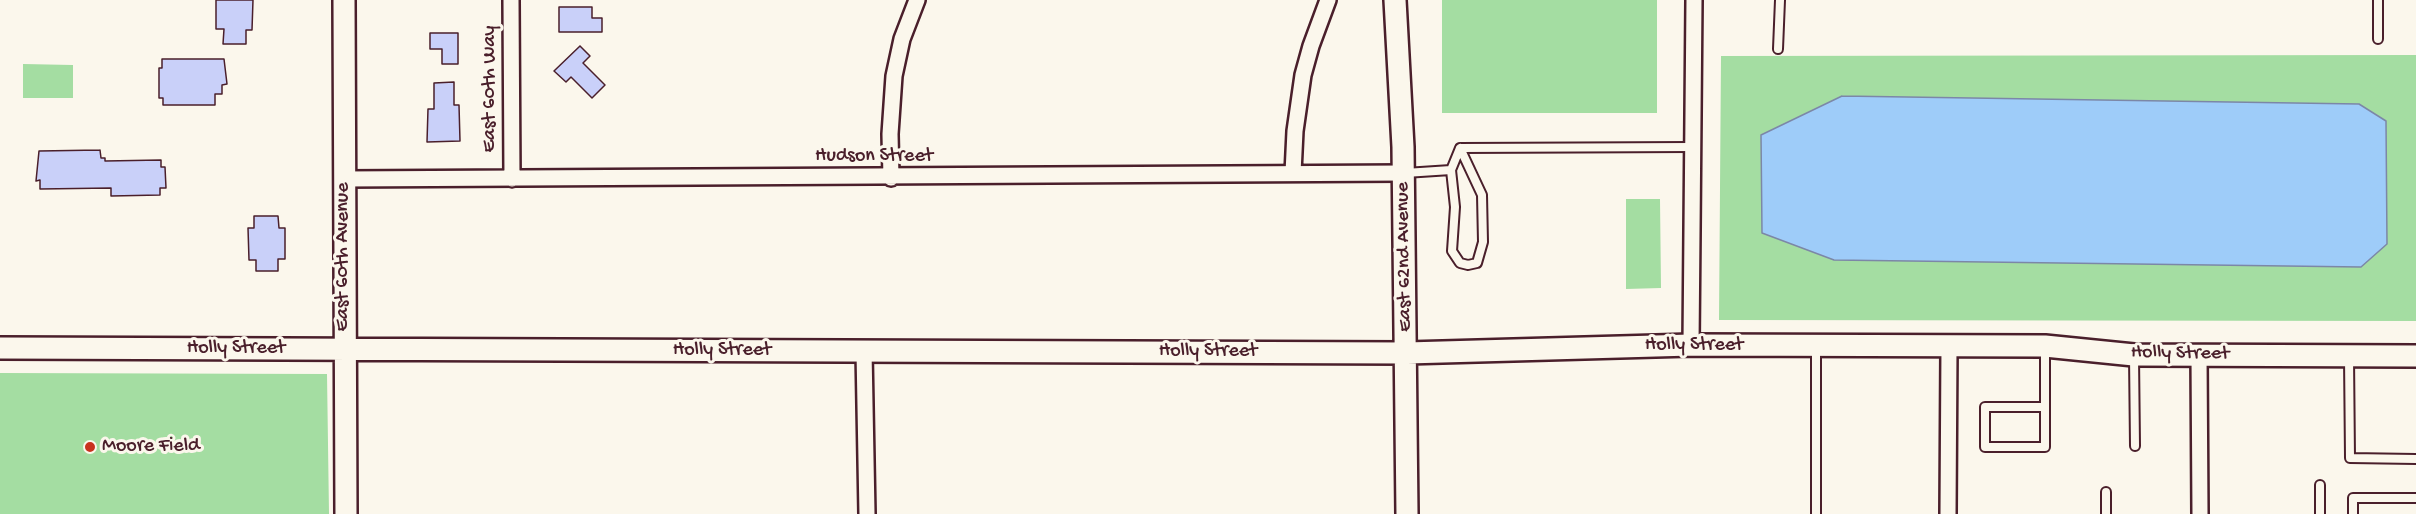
<!DOCTYPE html>
<html>
<head>
<meta charset="utf-8">
<style>
  body { margin:0 }
  canvas { display:block; background:#fbf7ec }
</style>
</head>
<body>
<canvas width="2416" height="514"></canvas>
<script>
const ctx = document.querySelector('canvas').getContext('2d');
ctx.lineJoin = 'round';
function paint(path, color) { ctx.fillStyle = color; ctx.fill(path, 'evenodd'); }
const shape = rows => new Path2D(rows.map(r => 'M' + r).join(''));
function strokePath(path, color, width, dash) { ctx.strokeStyle = color; ctx.lineWidth = width; ctx.lineCap = dash ? 'butt' : 'round'; ctx.setLineDash(dash || []); ctx.stroke(path); }
function drawText(font, color, halo, rows, align = 'center') {
  ctx.font = font + ' "Gochi Hand",sans-serif'; ctx.lineWidth = 6; ctx.setLineDash([]); ctx.textBaseline = 'middle'; ctx.strokeStyle = halo; ctx.fillStyle = color; for (const [text, x, y, turn = 0] of rows) {
    ctx.save(); ctx.translate(x, y); ctx.rotate((+turn || 0) * Math.PI / 180); ctx.textAlign = isNaN(turn) ? turn : align; if (halo) ctx.strokeText(text, 0, 0); ctx.fillText(text, 0, 0); ctx.restore();
  }
}
const green = shape([
  [1442,0,1657,0,1657,113,1442,113],
  [2416,55,2416,321,1719,320,1721,56],
  [23,64,73,65,73,98,23,98],
  [1626,199,1660,199,1661,288,1626,289],
  [0,373,327,374,329,514,0,514]
]);
const water = shape([
  [1842,96,2359,104,2386,121,2387,244,2361,267,1834,260,1762,233,1761,135,1842,96]
]);
const building = shape([
  [216,0,253,0,252,30,246,30,246,44,223,44,224,29,216,29,216,0],
  [559,7,592,7,592,18,602,18,602,32,559,32,559,7],
  [430,33,458,33,458,64,442,64,442,49,430,49,430,33],
  [580,46,590,56,583,63,605,85,592,98,571,77,566,82,554,71,580,46],
  [162,59,224,59,227,84,222,85,222,94,215,94,215,105,163,105,163,98,159,98,159,68,162,68,162,59],
  [454,82,454,105,459,105,460,141,427,142,428,109,434,109,434,83,454,82],
  [100,150,101,158,105,158,105,161,161,160,161,167,165,167,166,188,160,188,160,195,111,196,111,188,40,189,40,180,36,181,39,151,100,150],
  [254,216,278,216,279,228,285,228,285,259,278,259,278,271,256,271,256,260,249,260,248,228,254,228,254,216]
]);
const lane = shape([
  [2378,39,2378,0],
  [1778,49,1780,0],
  [1451,170,1455,207,1452,251,1460,263,1468,265,1477,263,1483,242,1482,195,1460,148],
  [1405,173,1451,170,1460,148,1693,147],
  [1816,348,1816,514],
  [2045,348,2045,447,1985,447,1985,407,2045,407],
  [2134,356,2135,446],
  [2349,357,2350,458,2416,459],
  [2106,514,2106,492],
  [2320,514,2320,485],
  [2353,514,2353,498,2416,498]
]);
const street = shape([
  [511,0,512,179],
  [1293,173,1295,131,1303,75,1311,46,1328,0],
  [891,178,890,134,894,76,902,39,917,0],
  [344,179,1404,173],
  [1691,345,1694,0],
  [864,351,867,514],
  [2199,355,2200,514],
  [1948,514,1949,347]
]);
const secondary = shape([
  [344,0,346,514],
  [1395,0,1403,147,1407,514],
  [0,348,1407,353,1691,345,2045,346,2134,355,2416,356]
]);
const markers = [
  [90,447,6,"#c8321e"]
];
const streetNames = [
  ["East 60th Way",491,89,-90],
  ["Hudson Street",874,157],
  ["East 60th Avenue",344,257,-90],
  ["East 62nd Avenue",1405,257,-91],
  ["Holly Street",1694,346],
  ["Holly Street",236,349],
  ["Holly Street",722,351],
  ["Holly Street",1208,352],
  ["Holly Street",2180,354,1]
];
const poiNames = [
  ["Moore Field",102,447]
];
paint(green, '#a4dda2');
paint(water, '#9eccf9');
strokePath(water, '#7c87a7', 1.5);
paint(building, '#c9d0f9');
strokePath(building, '#4a1f2b', 1.5);
strokePath(lane, '#4a1f2b', 12);
strokePath(street, '#4a1f2b', 20);
strokePath(secondary, '#4a1f2b', 26);
strokePath(lane, '#fbf7ec', 8);
strokePath(street, '#fbf7ec', 15);
strokePath(secondary, '#fbf7ec', 21);
for (const [x, y, r, color] of markers) { const dot = new Path2D(); dot.arc(x, y, r, 0, 2 * Math.PI); ctx.fillStyle = color; ctx.fill(dot); strokePath(dot, '#fbf7ec', 2); }
drawText('20px', '#4a1f2b', '#fbf7ec', streetNames);
drawText('20px', '#4a1f2b', '#fbf7ec', poiNames, 'left');
</script>
</body>
</html>
